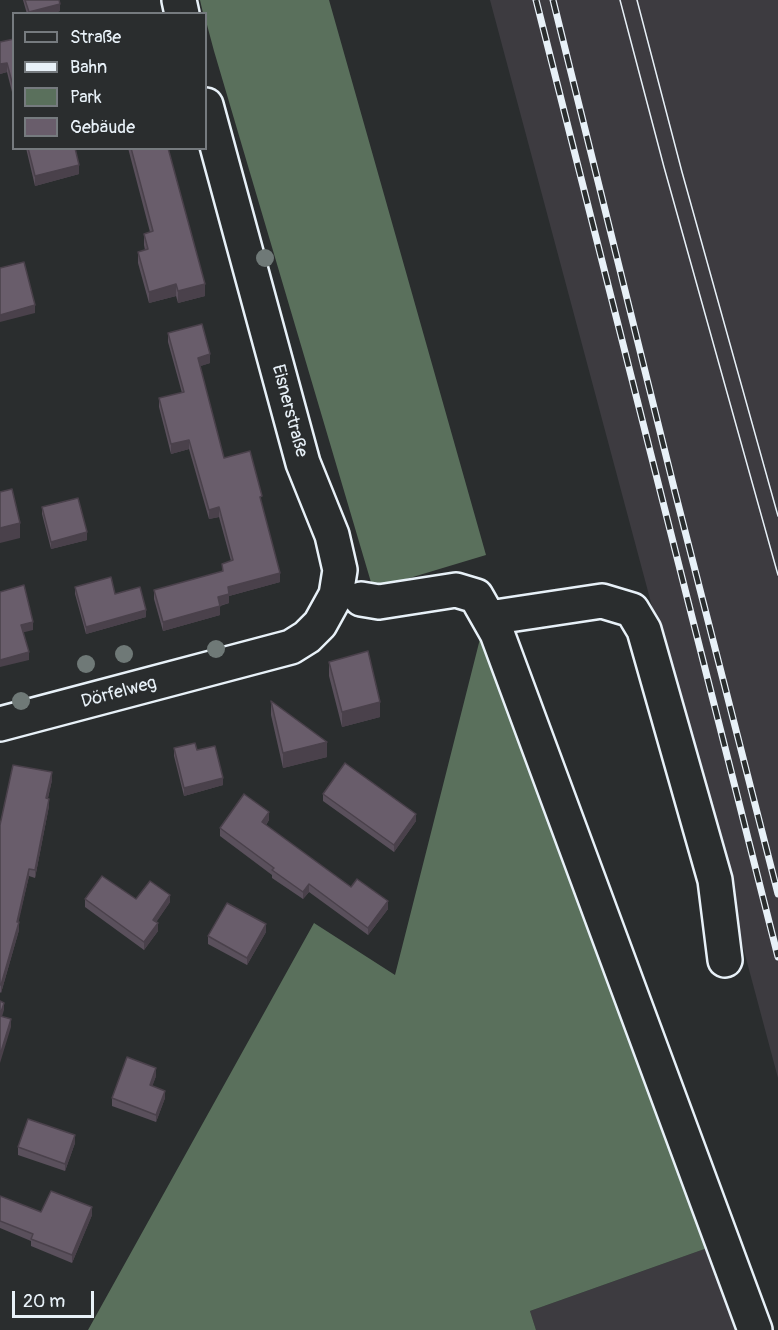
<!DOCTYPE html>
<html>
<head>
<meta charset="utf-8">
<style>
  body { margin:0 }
  #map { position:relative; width:778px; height:1330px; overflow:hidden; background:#2a2d2e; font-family:Pangolin,sans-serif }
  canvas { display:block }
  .legend { position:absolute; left:12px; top:12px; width:195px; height:138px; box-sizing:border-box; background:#2a2d2e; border:2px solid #767b7f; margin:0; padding:8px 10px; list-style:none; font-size:18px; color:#e8f1f8 }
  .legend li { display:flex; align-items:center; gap:12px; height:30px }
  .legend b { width:30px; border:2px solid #767b7f }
  .scale { position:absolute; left:12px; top:1291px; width:82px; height:27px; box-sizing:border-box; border:3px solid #e8f1f8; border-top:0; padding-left:8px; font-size:18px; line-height:21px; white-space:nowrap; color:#e8f1f8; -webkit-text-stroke:4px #2a2d2e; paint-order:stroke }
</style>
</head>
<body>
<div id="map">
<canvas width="778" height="1330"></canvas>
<ul class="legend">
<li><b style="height:8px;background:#2a2d2e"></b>Straße</li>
<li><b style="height:8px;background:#e8f1f8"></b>Bahn</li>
<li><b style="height:16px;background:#5a705c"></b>Park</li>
<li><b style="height:16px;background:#695d6b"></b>Gebäude</li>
</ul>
<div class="scale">20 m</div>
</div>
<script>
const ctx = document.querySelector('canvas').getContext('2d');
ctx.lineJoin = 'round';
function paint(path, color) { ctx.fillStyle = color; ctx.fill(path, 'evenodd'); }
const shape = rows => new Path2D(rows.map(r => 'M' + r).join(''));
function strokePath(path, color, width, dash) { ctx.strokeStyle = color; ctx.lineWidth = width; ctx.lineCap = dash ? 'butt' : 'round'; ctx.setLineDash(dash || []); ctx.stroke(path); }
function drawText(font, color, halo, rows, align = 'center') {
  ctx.font = font + ' Pangolin,sans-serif'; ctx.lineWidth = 4.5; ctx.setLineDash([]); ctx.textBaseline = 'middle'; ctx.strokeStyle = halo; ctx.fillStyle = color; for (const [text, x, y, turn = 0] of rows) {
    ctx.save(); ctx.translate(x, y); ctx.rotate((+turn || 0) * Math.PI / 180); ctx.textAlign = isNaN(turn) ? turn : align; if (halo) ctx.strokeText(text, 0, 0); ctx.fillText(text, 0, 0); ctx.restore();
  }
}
const built = shape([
  [490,0,778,0,778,1078],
  [713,1246,745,1330,536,1330,530,1311]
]);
const green = shape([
  [200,0,329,0,486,555,373,589,214,51,206,21,206,14,203,13],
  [483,627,713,1246,530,1311,536,1330,88,1330,314,923,395,975]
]);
const minor = shape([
  [179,0,182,14],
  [361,599,379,602,456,590,476,596,497,633,755,1330],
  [489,618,602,601,632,610,644,630,715,880,725,960],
  [0,724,291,647,307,637,320,624,336,595,340,570,332,535,303,463,206,105]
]);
const tram = shape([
  [620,0,664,167,778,575],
  [637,0,682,172,778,516]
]);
const rail = shape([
  [536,0,778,957],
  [553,0,675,492,778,894]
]);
const trees = [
  [265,258],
  [216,649],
  [124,654],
  [86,664],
  [21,701]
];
const wall = shape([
  [23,0,59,0,60,11,51,14,27,14],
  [14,39,14,100,7,72,0,74,0,42],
  [26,148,75,148,79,174,35,186],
  [128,148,168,148,205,296,178,303,176,296,149,303,138,263,138,252,145,250,144,245,144,234,150,232],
  [168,333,210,363,200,366,224,458,262,505,280,582,229,596,229,603,220,606,220,615,163,631,154,599,154,590,222,572,222,564,231,561,219,517,209,519,189,449,171,454,159,407,159,398,182,393,168,342],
  [42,507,87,540,51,549,42,514],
  [75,587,115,594,146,617,86,634,75,594],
  [329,662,380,717,342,727,329,676],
  [271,701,327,757,283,768,271,715],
  [174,748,197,750,223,785,184,796,174,756],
  [52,780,48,798,49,806,35,878,29,876,18,922,19,930,1,993,0,992,0,825],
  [323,794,416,821,394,852,323,801],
  [269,820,266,825,351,887,388,909,368,935,309,892,303,899,272,878,272,875,220,836,220,828],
  [85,899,136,899,170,902,156,922,158,931,144,950,85,907],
  [266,932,247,965,208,944,208,936],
  [156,1076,152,1086,165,1098,156,1122,112,1106,112,1098],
  [75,1143,65,1171,18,1155,18,1147],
  [0,1196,41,1212,92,1215,72,1263,31,1246,31,1241,0,1228]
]);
const shadedWall = shape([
  [60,4,60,11,51,14,29,14,29,12],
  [7,63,7,72,0,74,0,64],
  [79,165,79,174,35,186,35,176],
  [176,284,176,296,149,303,149,292],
  [205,284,205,296,178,303,178,291],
  [35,305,35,313,0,322,0,315],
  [210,354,210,363,198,367,198,358],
  [189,440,189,449,171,454,171,444],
  [219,507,219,517,209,519,209,510],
  [20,523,20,538,0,543,0,528],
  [87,532,87,540,51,549,51,542],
  [280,573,280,582,229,596,229,603,218,606,218,597,228,587],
  [220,606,220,615,163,631,163,622],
  [146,610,146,617,86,634,86,627],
  [33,622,33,630,21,633,21,625],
  [29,652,29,660,0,667,0,660],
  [380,702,380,717,342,727,342,712],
  [327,742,327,757,283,768,283,753],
  [52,772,52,780,46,806,46,798],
  [223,778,223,785,184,796,184,788],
  [49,799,49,806,35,878,35,870],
  [269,812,269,820,262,830,262,822],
  [416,814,416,821,394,852,394,845],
  [29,869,29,876,17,929,17,922],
  [309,884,309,892,303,899,303,892],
  [170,895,170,902,153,927,153,920],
  [388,901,388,909,368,935,368,928],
  [19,922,19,930,1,993,1,985],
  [158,923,158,931,144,950,144,942],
  [266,924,266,932,247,965,247,958],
  [4,1003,4,1010,0,1023,0,1015],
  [11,1019,11,1027,0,1063,0,1055],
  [156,1068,156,1076,150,1093,150,1085],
  [165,1091,165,1098,156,1122,156,1115],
  [75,1135,75,1143,65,1171,65,1164],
  [92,1207,92,1215,72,1263,72,1255]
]);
const building = shape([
  [25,0,59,0,60,4,29,12,25,0],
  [14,39,14,90,7,63,0,64,0,42,14,39],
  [28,148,75,148,79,165,35,176,28,148],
  [131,148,168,148,205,284,178,291,176,284,149,292,138,252,148,249,144,234,153,231,131,148],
  [24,262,35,305,0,315,0,268,24,262],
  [202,324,210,354,198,358,224,458,250,451,262,496,260,497,280,573,228,587,229,594,218,597,220,606,163,622,154,590,223,571,222,564,233,560,219,507,209,510,189,440,171,444,159,398,184,392,168,333,202,324],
  [12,489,20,523,0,528,0,492,12,489],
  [78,498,87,532,51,542,42,507,78,498],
  [111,577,115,594,140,587,146,610,86,627,75,587,111,577],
  [24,585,33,622,21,625,29,652,0,660,0,592,24,585],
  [368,651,380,702,342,712,329,662,368,651],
  [271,701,327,742,283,753,271,701],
  [195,743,197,750,215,746,223,778,184,788,174,748,195,743],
  [345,763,416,814,394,845,323,794,345,763],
  [13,765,52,772,46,798,49,799,35,870,29,869,17,922,19,922,1,985,0,985,0,825,13,765],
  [244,794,269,812,262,822,351,887,357,879,388,901,368,928,309,884,303,892,272,870,274,868,220,828,244,794],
  [102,876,136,899,150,881,170,895,153,920,158,923,144,942,85,899,102,876],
  [227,903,266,924,247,958,208,936,227,903],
  [0,1001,4,1003,0,1015,0,1001],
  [0,1016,11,1019,0,1055,0,1016],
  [127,1057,156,1068,150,1085,165,1091,156,1115,112,1098,127,1057],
  [28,1119,75,1135,65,1164,18,1147,28,1119],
  [51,1191,92,1207,72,1255,31,1239,33,1234,0,1221,0,1196,41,1212,51,1191]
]);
const streetNames = [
  ["Eisnerstraße",289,411,75],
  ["Dörfelweg",119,693,-15]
];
paint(built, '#3d3b40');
paint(green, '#5a705c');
strokePath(minor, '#e8f1f8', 38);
strokePath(minor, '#2a2d2e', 33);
strokePath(tram, '#e8f1f8', 1.5);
strokePath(rail, '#e8f1f8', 7);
strokePath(rail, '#2a2d2e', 4.5, [14]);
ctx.fillStyle = '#6f7977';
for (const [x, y] of trees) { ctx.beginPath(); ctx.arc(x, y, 9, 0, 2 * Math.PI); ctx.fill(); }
paint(wall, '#5a505c');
paint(shadedWall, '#4a414b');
paint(building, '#695d6b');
strokePath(building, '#4a414b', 1.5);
drawText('18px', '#e8f1f8', '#2a2d2e', streetNames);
</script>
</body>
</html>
